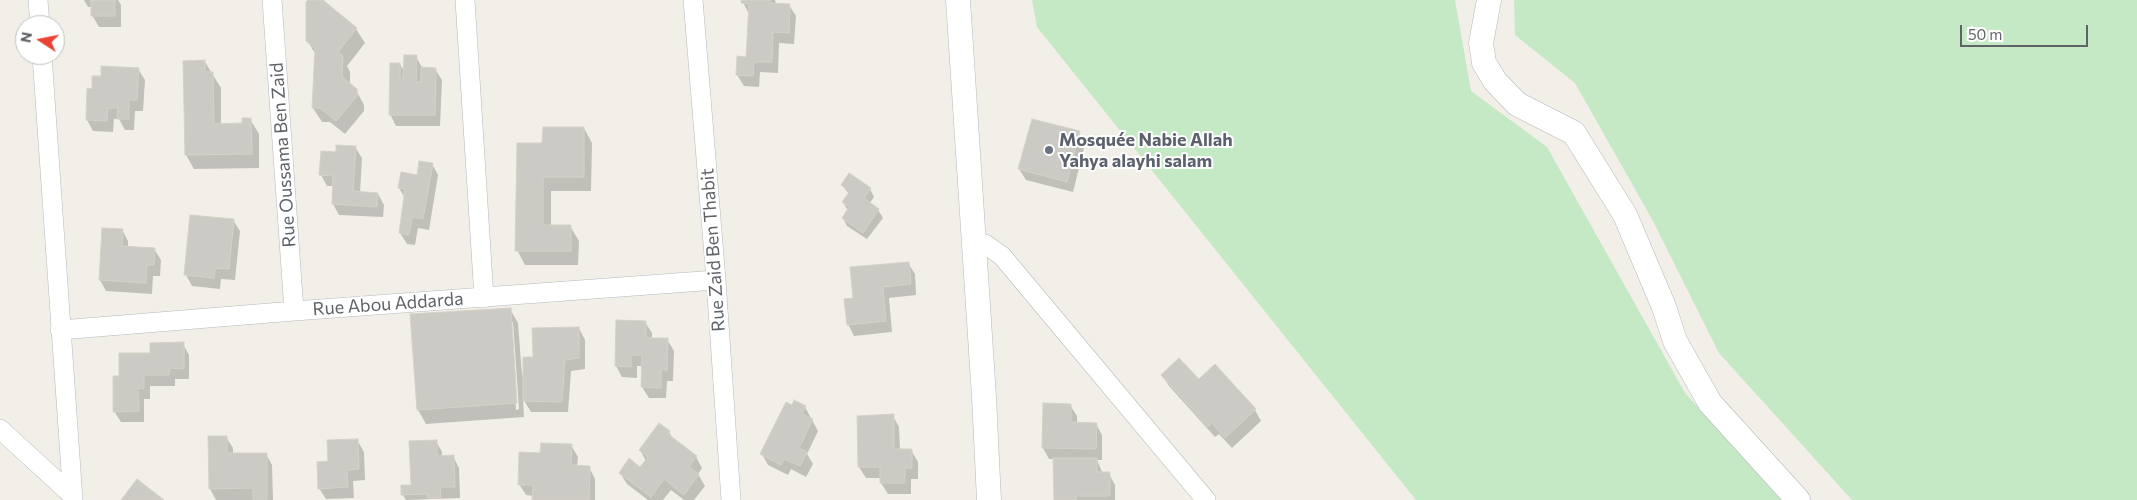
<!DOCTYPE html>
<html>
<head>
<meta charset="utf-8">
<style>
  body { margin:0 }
  #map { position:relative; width:2137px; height:500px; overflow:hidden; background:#f1efe8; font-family:Commissioner,sans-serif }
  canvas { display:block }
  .north { position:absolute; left:15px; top:15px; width:50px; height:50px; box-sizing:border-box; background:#fff; border:1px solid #bfc1c3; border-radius:50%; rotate:281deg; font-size:14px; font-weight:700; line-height:20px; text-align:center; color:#5f6368 }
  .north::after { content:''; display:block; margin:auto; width:18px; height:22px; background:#ea4335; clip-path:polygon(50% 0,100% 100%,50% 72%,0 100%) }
  .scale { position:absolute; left:1960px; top:25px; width:128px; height:22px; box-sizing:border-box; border:2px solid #5f6368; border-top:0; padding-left:6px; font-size:15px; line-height:18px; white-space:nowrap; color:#5f6368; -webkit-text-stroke:4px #fff; paint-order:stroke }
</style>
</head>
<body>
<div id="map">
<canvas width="2137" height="500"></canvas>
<div class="north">N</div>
<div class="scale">50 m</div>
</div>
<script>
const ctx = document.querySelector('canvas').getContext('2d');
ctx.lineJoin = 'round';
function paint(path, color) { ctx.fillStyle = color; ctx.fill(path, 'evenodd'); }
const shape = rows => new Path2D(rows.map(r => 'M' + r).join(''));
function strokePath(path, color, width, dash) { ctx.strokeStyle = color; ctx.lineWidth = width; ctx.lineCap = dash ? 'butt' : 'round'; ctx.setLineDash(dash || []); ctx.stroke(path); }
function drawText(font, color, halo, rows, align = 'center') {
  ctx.font = font + ' Commissioner,sans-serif'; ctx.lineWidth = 4; ctx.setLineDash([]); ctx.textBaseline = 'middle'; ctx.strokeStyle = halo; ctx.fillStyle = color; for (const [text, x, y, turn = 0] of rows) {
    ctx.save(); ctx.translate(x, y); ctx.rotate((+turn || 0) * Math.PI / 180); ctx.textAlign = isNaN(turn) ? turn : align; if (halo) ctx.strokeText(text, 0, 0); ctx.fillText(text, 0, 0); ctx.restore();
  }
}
const green = shape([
  [1032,0,1455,0,1471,91,1547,147,1685,393,1782,500,1416,500,1037,27],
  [1514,0,2137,0,2137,500,1852,500,1719,353,1653,221,1575,83,1515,35]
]);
const shadow = shape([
  [84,0,118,0,121,5,121,27,99,27,92,15,92,7,88,7],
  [310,0,321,0,356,29,365,43,347,66,350,72,350,85,356,90,364,105,364,111,345,134,330,122,322,122,313,108,316,55,307,40],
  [742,0,775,0,776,4,789,5,796,16,794,44,779,43,778,73,760,72,759,87,744,86,737,75,747,58,749,14],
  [416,57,423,69,435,69,442,80,440,126,396,126,390,114,400,64,405,73],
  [205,62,221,88,221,125,244,124,250,119,259,134,259,168,194,169,186,155],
  [138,69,145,80,143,111,135,111,134,130,125,130,119,119,114,119,113,132,93,131,87,120,93,90],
  [584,128,592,143,591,191,551,191,551,226,570,226,579,241,578,265,525,265,517,250,544,145],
  [1079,133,1085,144,1073,192,1026,180,1019,169],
  [355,147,362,158,360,193,378,194,384,205,383,217,339,215,333,204,334,186,327,186,321,175],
  [432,164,438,175,429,230,418,228,415,245,407,244,400,233,405,198,399,188,418,176],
  [842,185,870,189,874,197,869,204,878,210,883,218,867,239,847,226,843,218,848,211,843,202,849,194],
  [233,220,240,231,235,280,221,279,220,289,192,286,186,275],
  [122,230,128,241,128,248,154,249,161,260,160,276,153,276,152,294,106,291,100,280],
  [908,263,915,274,916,295,889,298,892,332,854,336,848,324,854,299],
  [510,309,518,323,522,375,524,375,534,358,579,328,585,340,585,369,571,371,568,412,531,412,523,399,524,417,426,424,418,410],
  [511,322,513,322,519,409,516,410],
  [617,322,645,322,652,333,652,339,667,339,674,351,673,381,667,381,666,398,649,398,642,387,643,366,637,366,637,378,622,377,616,366],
  [183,344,189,355,189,379,175,379,175,386,150,386,150,399,144,399,144,422,121,422,114,411,120,377,151,354],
  [1162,375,1199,381,1255,410,1261,421,1232,448,1219,434,1215,437,1169,386],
  [1070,405,1077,416,1077,424,1096,424,1102,435,1102,460,1097,460,1103,474,1109,474,1115,485,1115,500,1055,500,1055,459,1049,459,1043,448],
  [792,407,805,407,818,431,807,454,813,464,806,477,791,469,788,475,768,465,762,454],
  [893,416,899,427,900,450,911,450,918,462,918,479,911,479,911,494,888,494,881,483,881,478,866,478,859,467],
  [669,432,674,440,696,457,702,468,698,474,705,486,694,500,684,500,671,490,663,500,648,500,627,484,620,473,640,468,646,461,640,450],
  [226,437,233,448,233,455,266,454,272,465,273,500,216,500,210,489],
  [357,440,364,452,365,480,353,481,354,498,326,499,319,488,330,462],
  [436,441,442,452,442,457,453,456,459,468,460,498,406,500,402,494,412,486],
  [571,445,578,457,577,467,589,467,595,479,595,500,534,500,534,496,526,495,519,484,542,454]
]);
const building = shape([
  [91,0,115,0,115,16,91,16,91,0],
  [308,0,323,0,357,28,338,52,343,56,342,77,357,89,357,96,336,121,320,108,312,108,315,48,306,41,306,2,308,0],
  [741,0,770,0,770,3,790,4,789,33,773,32,772,62,754,62,753,76,736,75,737,56,746,57,749,4,741,3,741,0],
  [404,55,417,55,416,82,421,82,421,67,436,68,435,115,389,115,390,63,400,63,400,80,403,80,404,55],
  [205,60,205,72,213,72,214,124,242,123,242,118,251,118,252,154,185,155,183,61,205,60],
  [101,66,139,68,137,100,129,100,129,119,117,119,118,108,108,108,107,121,86,120,87,88,92,89,92,76,101,76,101,66],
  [1032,119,1080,131,1067,182,1018,169,1032,119],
  [543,127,584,127,584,177,543,177,543,225,571,225,571,251,515,251,517,143,542,143,543,127],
  [336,145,356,146,353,191,378,193,377,207,332,204,333,176,319,175,321,151,336,152,336,145],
  [419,161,433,163,423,219,412,217,409,235,399,233,405,189,398,188,401,172,417,175,419,161],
  [849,173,871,188,864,198,879,209,863,233,842,218,849,207,842,202,850,191,841,185,849,173],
  [190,215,234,219,229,269,215,268,214,278,184,275,190,215],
  [102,228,123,229,122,246,155,248,154,265,147,265,146,283,99,280,102,228],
  [909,262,911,284,883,287,886,321,847,325,844,299,853,298,850,267,909,262],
  [511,308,517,403,417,410,410,314,511,308],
  [616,320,646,321,646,338,668,338,667,370,661,370,661,388,641,387,642,355,631,355,631,367,615,366,616,320],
  [579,327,579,358,565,360,562,402,523,401,523,357,533,357,532,328,579,327],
  [184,342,184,369,170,368,169,375,144,375,144,389,138,388,139,411,113,412,113,376,119,376,119,353,150,353,150,343,184,342],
  [1179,358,1199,379,1215,364,1256,409,1225,438,1212,423,1208,427,1161,375,1179,358],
  [794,400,806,406,802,414,813,419,799,448,807,452,800,466,784,459,781,465,760,454,786,402,792,405,794,400],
  [1043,403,1071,404,1071,422,1097,423,1096,449,1042,448,1043,403],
  [894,414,894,449,912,449,912,468,905,468,905,483,880,483,880,467,858,467,857,416,894,414],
  [659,423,670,431,668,434,697,456,689,467,699,474,684,495,664,479,651,497,619,473,629,458,640,467,648,457,639,450,659,423],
  [208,436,227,436,227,453,267,453,267,499,253,499,253,488,209,489,208,436],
  [358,439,359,469,347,470,348,487,318,489,317,462,328,461,327,440,358,439],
  [437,440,437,456,454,455,455,487,440,487,441,498,427,498,427,494,401,495,401,485,411,485,409,441,437,440],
  [541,443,572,444,571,465,590,466,589,500,532,500,533,485,518,485,519,452,540,453,541,443],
  [1053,458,1097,458,1097,472,1110,472,1110,496,1076,496,1076,500,1054,500,1053,458],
  [137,479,164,500,121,500,137,479]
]);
const minor = shape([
  [38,0,40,25],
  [272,0,294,311],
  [465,0,484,298],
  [693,0,716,280,731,500],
  [42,55,73,500],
  [973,242,985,244,1002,256,1206,500],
  [60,330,294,311,716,280],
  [0,429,72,495]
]);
const tertiary = shape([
  [958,0,984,397,989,500],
  [1489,0,1481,43,1484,63,1489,71,1495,81,1517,104,1574,133,1625,215,1664,307,1675,341,1710,403,1798,500]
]);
const markers = [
  [1049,150,5,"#6b7280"]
];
const worshipNames = [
  ["Mosquée Nabie Allah",1059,140],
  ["Yahya alayhi salam",1059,161]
];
const streetNames = [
  ["Rue Oussama Ben Zaid",283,155,-94],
  ["Rue Zaid Ben Thabit",713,250,-94],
  ["Rue Abou Addarda",388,304,-4]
];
paint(green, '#c5e8c5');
paint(shadow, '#0003');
paint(building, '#cccac5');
strokePath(building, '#d6d1c6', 1);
strokePath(minor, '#b5b8bc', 20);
strokePath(tertiary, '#b5b8bc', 25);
strokePath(minor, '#fff', 19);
strokePath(tertiary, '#fff', 24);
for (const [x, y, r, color] of markers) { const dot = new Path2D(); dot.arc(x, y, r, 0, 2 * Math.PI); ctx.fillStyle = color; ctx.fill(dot); strokePath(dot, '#fff', 2); }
drawText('bold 18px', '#5b616d', '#fff', worshipNames, 'left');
drawText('18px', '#5f6368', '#fff', streetNames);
</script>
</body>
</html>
